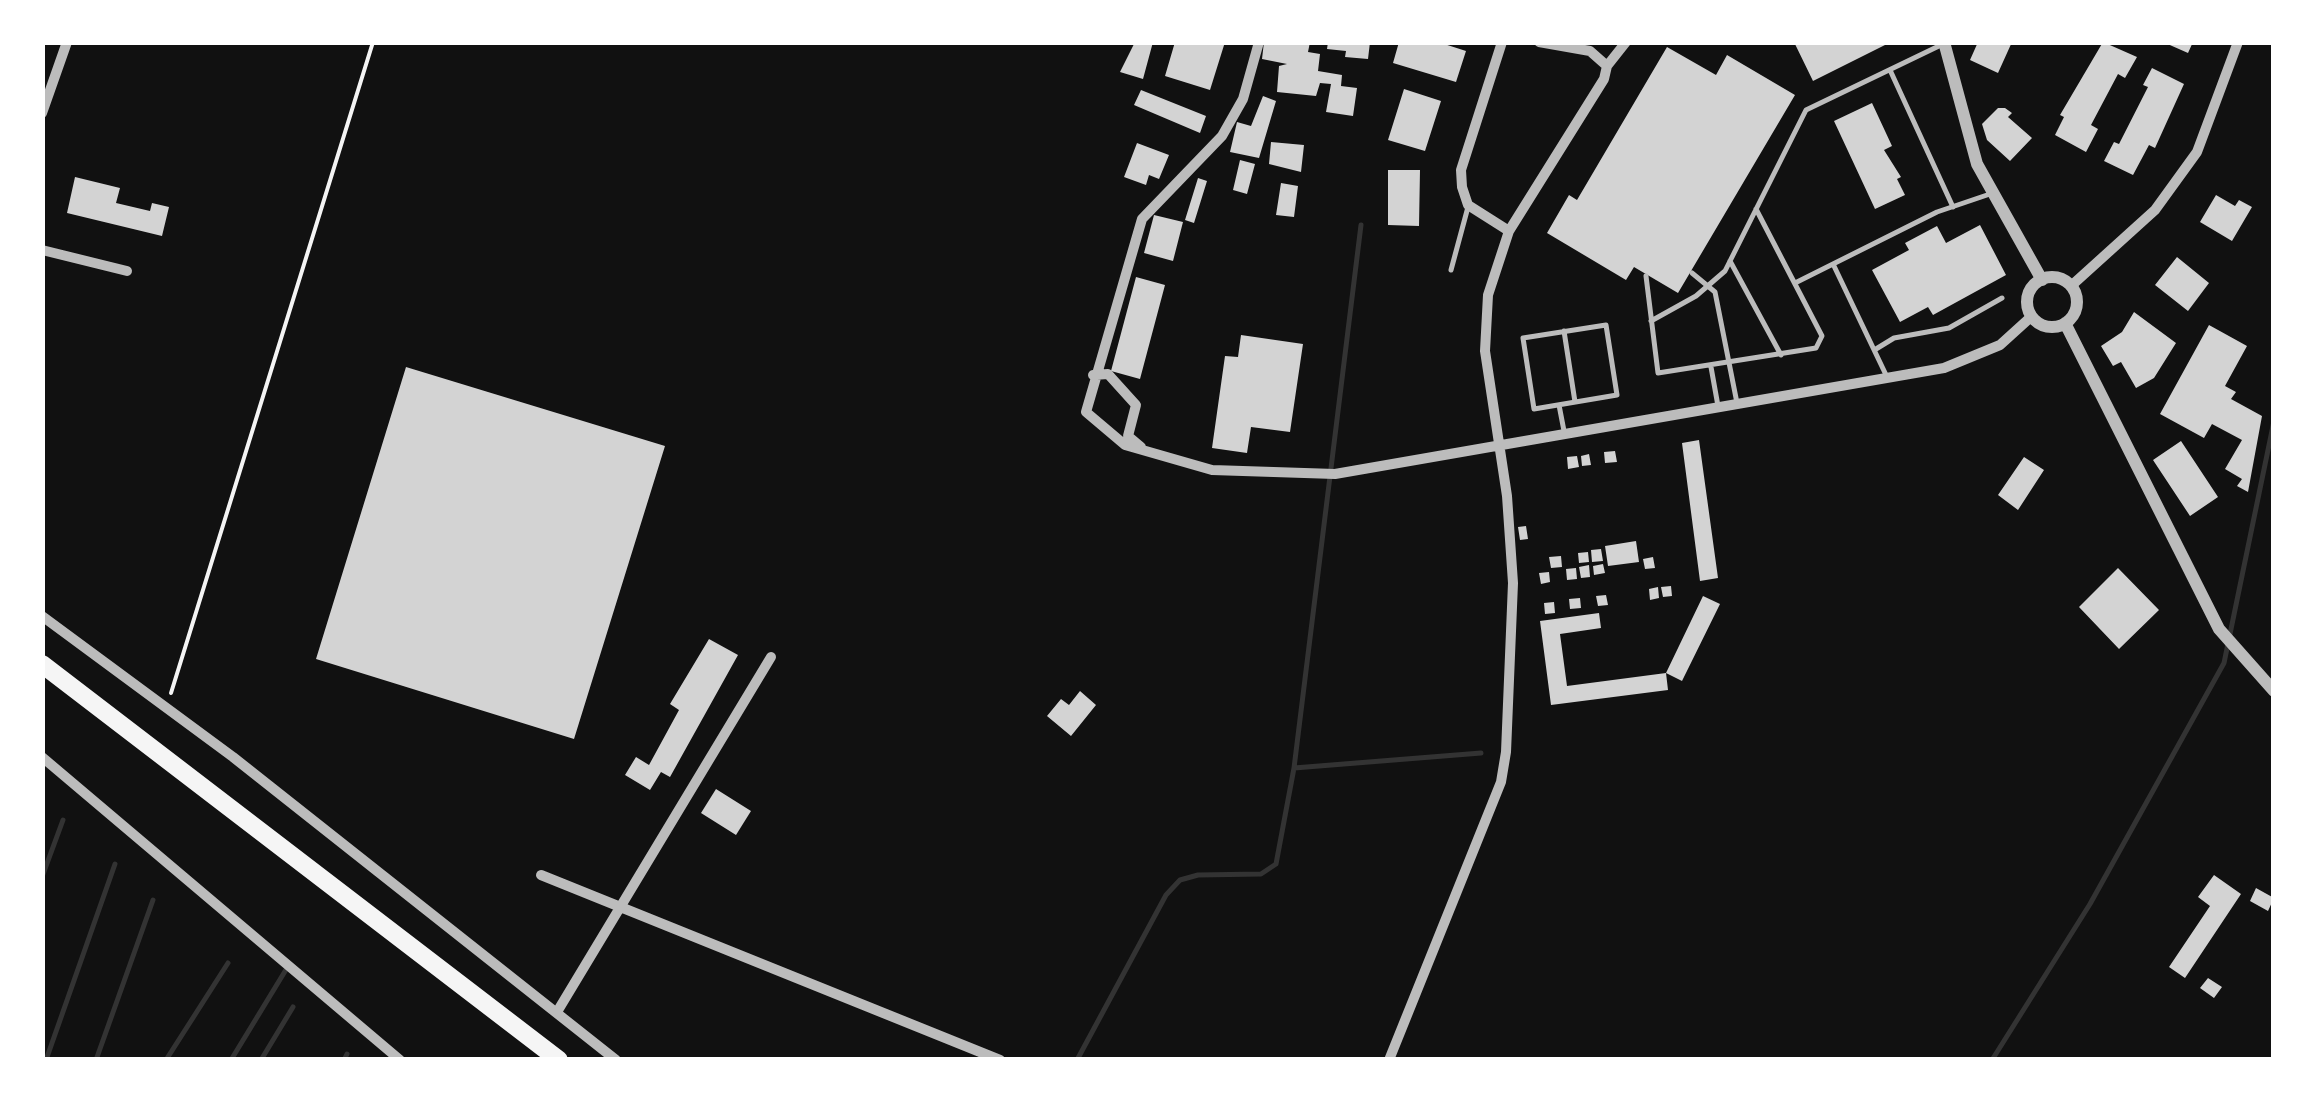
<!DOCTYPE html>
<html>
<head>
<meta charset="utf-8">
<style>
  body { margin:0 }
  #map { position:relative; width:2316px; height:1102px; overflow:hidden; background:#111; font-family:"Varela Round",sans-serif }
  canvas { display:block }
  .frame { position:absolute; inset:0; border:45px solid #fff; pointer-events:none }
</style>
</head>
<body>
<div id="map">
<canvas width="2316" height="1102"></canvas>
<div class="frame"></div>
</div>
<script>
const ctx = document.querySelector('canvas').getContext('2d');
ctx.lineJoin = 'round';
const shape = rows => new Path2D(rows.map(r => 'M' + r).join(''));
function strokePath(path, color, width, dash) { ctx.strokeStyle = color; ctx.lineWidth = width; ctx.lineCap = dash ? 'butt' : 'round'; ctx.setLineDash(dash || []); ctx.stroke(path); }
function paint(path, color) { ctx.fillStyle = color; ctx.fill(path, 'evenodd'); }
const stream = shape([
  [1294,768,1361,225],
  [42,877,63,820],
  [46,1060,115,864],
  [96,1060,153,900],
  [166,1060,228,963],
  [231,1060,287,968],
  [261,1060,293,1007],
  [344,1060,347,1054],
  [1077,1060,1166,895,1180,880,1198,875,1261,874,1276,864,1294,768,1481,753],
  [1992,1060,2090,904,2224,663,2274,421]
]);
const building = shape([
  [1135,42,1153,42,1143,79,1120,72],
  [1175,42,1225,42,1210,90,1165,76],
  [1264,42,1310,42,1308,52,1320,54,1318,71,1342,75,1341,86,1357,88,1353,116,1326,112,1331,84,1320,83,1316,96,1277,92,1279,66,1287,64,1262,59],
  [1328,42,1370,42,1368,59,1345,57,1346,51,1327,49],
  [1399,42,1438,42,1466,51,1456,82,1393,63],
  [1794,42,1891,42,1813,81],
  [1978,42,2012,42,1998,73,1970,60],
  [2103,42,2137,57,2125,78,2118,74,2091,125,2098,129,2086,152,2055,135,2064,117,2060,115],
  [2163,42,2193,42,2188,53],
  [1667,47,1716,75,1727,55,1795,95,1678,293,1634,267,1626,280,1547,233,1569,195,1577,200],
  [2152,68,2184,84,2155,148,2149,145,2133,175,2104,161,2114,142,2119,144,2148,87,2143,85],
  [1404,89,1441,101,1425,151,1388,140],
  [1141,90,1206,116,1200,133,1134,105],
  [1263,96,1276,101,1259,158,1230,152,1237,122,1251,126],
  [1872,103,1892,146,1884,150,1901,177,1897,179,1905,195,1875,209,1834,121],
  [1998,108,2005,108,2012,113,2008,117,2032,138,2010,161,1987,140,1982,124],
  [1271,142,1304,145,1301,172,1269,164],
  [1137,143,1169,155,1159,179,1149,175,1146,185,1124,177],
  [1240,160,1255,164,1247,194,1233,190],
  [1388,170,1420,170,1419,226,1388,225],
  [75,177,120,188,116,203,150,211,152,203,169,207,162,236,67,213],
  [1198,178,1207,181,1194,223,1185,220],
  [1281,183,1298,186,1294,217,1276,215],
  [2216,195,2235,206,2239,200,2252,207,2232,241,2200,222],
  [1154,215,1183,222,1173,261,1144,253],
  [1980,225,2006,275,1933,315,1928,307,1900,322,1872,270,1909,250,1905,243,1937,226,1946,243],
  [2177,257,2209,283,2188,311,2155,285],
  [1136,277,1165,285,1140,379,1111,371],
  [2134,312,2176,343,2154,378,2136,388,2121,362,2113,366,2101,346,2122,332],
  [2209,325,2247,346,2225,386,2236,392,2231,399,2262,416,2248,492,2237,486,2242,479,2225,469,2242,440,2212,424,2204,438,2160,414],
  [1241,335,1303,344,1290,432,1251,427,1247,453,1212,448,1225,356,1238,357],
  [406,367,665,446,574,739,316,659],
  [1699,440,1718,578,1700,581,1682,443],
  [2181,441,2218,497,2190,516,2153,460],
  [1615,451,1617,462,1605,463,1604,452],
  [1589,454,1591,465,1582,466,1581,456],
  [1577,456,1579,467,1568,469,1567,457],
  [2024,457,2044,470,2018,510,1998,495],
  [1526,526,1528,539,1520,540,1518,527],
  [1636,541,1639,562,1608,566,1605,546],
  [1601,549,1603,561,1592,562,1591,550],
  [1588,552,1589,562,1579,563,1578,553],
  [1561,556,1562,567,1551,568,1549,557],
  [1653,557,1655,568,1645,569,1643,559],
  [1603,564,1605,573,1594,575,1593,566],
  [1589,565,1590,577,1581,578,1579,567],
  [1576,568,1577,579,1567,580,1566,569],
  [2118,568,2159,610,2119,649,2079,607],
  [1549,572,1550,582,1541,584,1539,573],
  [1671,586,1672,596,1663,597,1661,587],
  [1658,587,1659,598,1650,600,1649,589],
  [1606,595,1608,605,1598,606,1596,596],
  [1703,596,1720,604,1682,681,1666,673,1668,690,1551,705,1540,621,1599,613,1601,628,1560,634,1567,686,1666,673],
  [1580,598,1581,608,1570,609,1569,599],
  [1554,602,1555,613,1545,614,1544,603],
  [709,639,738,655,670,777,661,772,650,790,625,775,636,757,649,765,679,710,670,704],
  [1080,691,1096,705,1071,736,1047,716,1061,699,1069,705],
  [716,789,751,811,736,835,701,813],
  [2214,875,2241,894,2185,978,2169,967,2210,906,2198,897],
  [2256,888,2274,898,2268,911,2250,901],
  [2208,978,2222,987,2214,998,2200,988]
]);
const path = shape([
  [171,693,373,42]
]);
const service = shape([
  [1890,70,1953,207],
  [1730,261,1781,355],
  [1834,266,1887,377],
  [1451,270,1468,207],
  [1692,273,1715,292,1737,403],
  [1646,276,1658,373,1816,348,1822,336,1756,209],
  [1795,283,1937,212,1990,194],
  [1651,321,1696,296,1725,271,1806,110,1941,45],
  [1606,325,1617,395,1534,409,1523,338,1606,325],
  [1564,331,1575,402],
  [1876,349,1894,338,1949,328,2002,298],
  [1711,367,1718,406],
  [1559,405,1564,431]
]);
const minor = shape([
  [1259,42,1243,99,1222,136,1142,219,1086,412,1125,445,1212,470,1335,474,1944,368,2000,345,2032,316],
  [1502,42,1461,170,1462,187,1468,205,1509,231],
  [1539,42,1590,51,1607,66],
  [42,113,67,42],
  [42,250,127,271],
  [2071,286,2155,210,2197,152,2238,42],
  [1093,375,1108,374,1136,405,1128,436,1141,447],
  [42,616,233,757,616,1060],
  [42,757,400,1060],
  [541,875,1000,1060],
  [557,1012,771,657],
  [1389,1060,1501,782,1506,752,1513,583,1507,496,1485,351,1488,295,1509,231,1604,79,1607,66,1626,42]
]);
const tertiary = shape([
  [1944,42,1977,164,2042,280],
  '2027 302a25 25 0 1 1 50 0a25 25 0 1 1-50 0Z',
  [2065,323,2219,629,2274,691]
]);
const primary = shape([
  [42,664,559,1060]
]);
strokePath(stream, '#333', 5);
paint(building, '#d3d3d3');
strokePath(path, '#f5f5f5', 4);
strokePath(service, '#bcbcbc', 5);
strokePath(minor, '#bcbcbc', 10);
strokePath(tertiary, '#bcbcbc', 12);
strokePath(primary, '#f5f5f5', 18);
</script>
</body>
</html>
